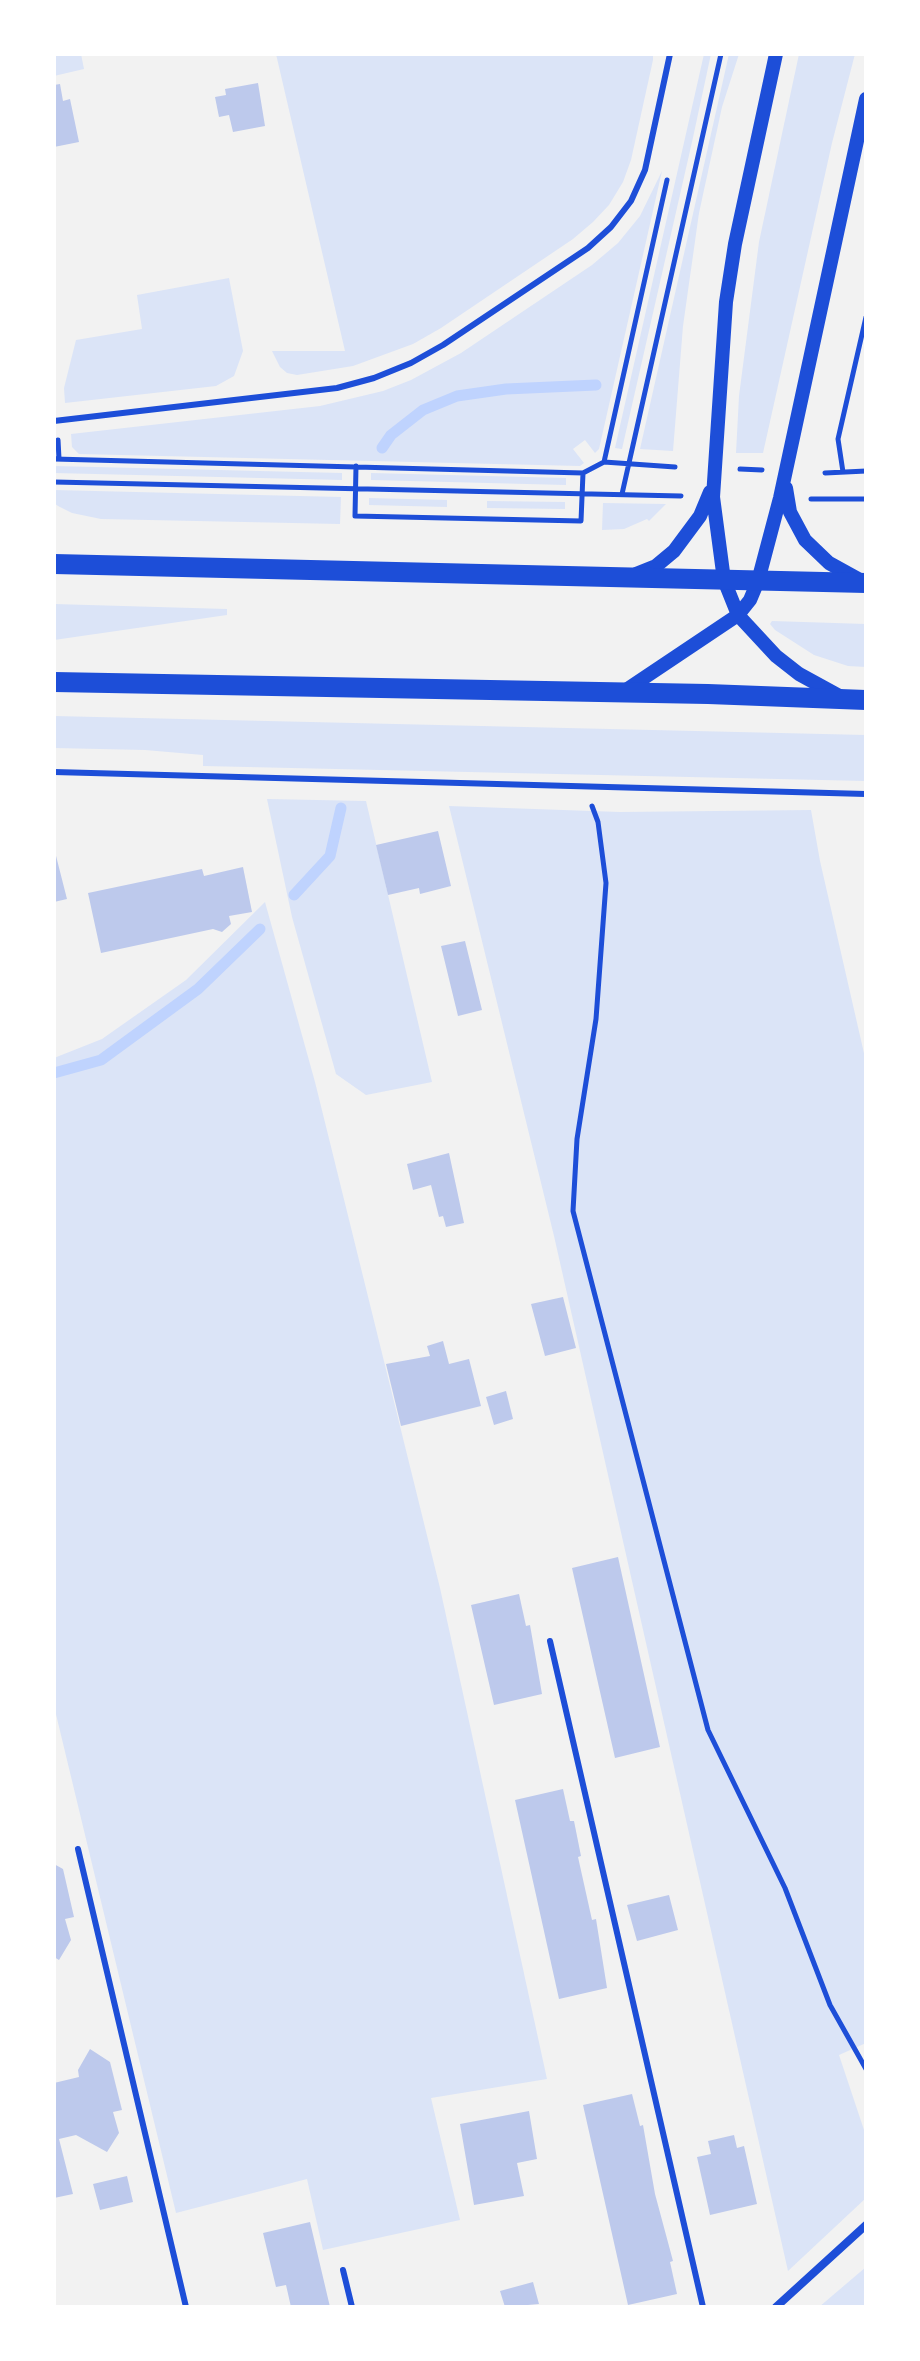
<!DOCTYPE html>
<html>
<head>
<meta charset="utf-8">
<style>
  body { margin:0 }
  #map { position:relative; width:920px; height:2361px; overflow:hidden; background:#f2f2f2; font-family:"Public Sans",sans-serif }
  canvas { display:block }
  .frame { position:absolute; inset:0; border:56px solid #fff; pointer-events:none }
</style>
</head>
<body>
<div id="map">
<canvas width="920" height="2361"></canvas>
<div class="frame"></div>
</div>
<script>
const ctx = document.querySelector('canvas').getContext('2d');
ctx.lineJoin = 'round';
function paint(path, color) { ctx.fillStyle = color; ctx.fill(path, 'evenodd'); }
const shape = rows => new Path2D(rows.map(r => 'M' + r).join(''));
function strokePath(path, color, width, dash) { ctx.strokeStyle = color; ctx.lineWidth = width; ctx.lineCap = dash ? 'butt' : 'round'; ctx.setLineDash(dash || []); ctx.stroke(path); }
const green = shape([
  [54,54,81,54,84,69,54,76],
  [276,54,653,54,653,60,631,160,623,182,609,205,593,222,573,239,441,328,413,344,353,366,297,375,287,373,280,367,272,351,345,351],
  [704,54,711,54,692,142,622,449,615,448],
  [729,54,739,54,722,107,699,213,683,326,673,451,640,449],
  [799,54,855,54,832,143,763,453,736,453,739,396,759,242],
  [662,171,599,449,595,453,585,440,573,449,584,463,580,466,79,454,72,447,71,434,320,406,383,391,411,380,461,353,592,265,618,243,640,216],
  [229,278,243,351,234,376,216,386,65,403,64,388,76,340,142,329,137,295],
  [54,466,342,473,342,480,54,473],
  [371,473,566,478,566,485,371,480],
  [54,490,341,497,340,524,101,519,72,513,58,506,54,503],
  [369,498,447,500,447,507,369,505],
  [487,501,565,502,565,509,487,508],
  [603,503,666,504,649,521,647,519,624,529,602,530],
  [54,604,227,609,227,615,54,640],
  [772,621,866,624,866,667,848,666,814,655,775,630,770,624],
  [54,716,866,735,866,781,203,766,203,755,145,750,54,748],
  [267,799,366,801,432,1082,366,1095,336,1074,292,917],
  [449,806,620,812,811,810,820,861,866,1062,866,2043,839,2055,866,2136,866,2198,788,2271,554,1236],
  [265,902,315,1082,440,1588,547,2079,431,2098,460,2220,323,2250,307,2179,176,2213,54,1706,54,1058,102,1039,186,980],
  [866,2267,866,2307,819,2307]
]);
const stream = shape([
  [382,448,391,435,423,410,457,396,506,389,596,385],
  [294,895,330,856,341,808],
  [54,1073,101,1060,198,989,260,929]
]);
const building = shape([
  [258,83,265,126,233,132,229,115,219,117,215,97,226,95,225,89],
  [60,84,63,101,70,99,79,142,54,147,54,85],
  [438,831,451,886,420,894,419,888,388,895,376,845],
  [54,848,67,899,54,902],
  [243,867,252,912,229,916,231,924,222,932,213,929,101,953,88,893,202,869,204,876],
  [465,941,482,1010,458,1016,441,946],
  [449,1153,464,1223,446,1227,443,1216,439,1217,431,1185,413,1190,407,1164],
  [563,1297,576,1348,545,1356,531,1304],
  [443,1341,449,1364,469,1359,481,1406,401,1426,386,1364,430,1356,427,1346],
  [506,1391,513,1419,494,1425,486,1397],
  [618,1557,660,1747,615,1758,572,1568],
  [519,1594,526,1626,530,1625,542,1694,494,1705,471,1605],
  [563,1789,570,1821,574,1821,581,1856,578,1857,592,1920,596,1919,607,1988,559,1999,515,1800],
  [54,1864,63,1869,74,1917,65,1919,71,1940,59,1960,54,1957],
  [669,1895,678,1930,637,1941,627,1905],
  [90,2049,110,2062,122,2110,113,2112,119,2133,107,2152,76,2135,59,2139,73,2194,54,2198,54,2083,79,2077,78,2070],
  [632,2094,640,2126,643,2125,655,2194,673,2261,670,2262,677,2294,628,2305,583,2105],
  [529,2111,537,2159,517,2163,524,2196,474,2205,460,2124],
  [734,2135,737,2148,744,2146,757,2204,710,2215,697,2157,711,2154,708,2141],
  [127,2176,133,2202,100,2210,93,2184],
  [310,2222,330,2307,291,2307,286,2285,276,2287,263,2233],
  [533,2282,539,2304,505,2307,500,2291]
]);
const path = shape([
  [58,440,59,459],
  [54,459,583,473,604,462,667,180],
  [604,462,675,467],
  [356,466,355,516,581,521,583,473],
  [740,469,762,470],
  [843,472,838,439,866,317],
  [825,473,866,471],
  [54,482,681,496],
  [622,494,721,54],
  [811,499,866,499],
  [592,806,598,822,606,883,596,1019,577,1139,573,1211,708,1730,785,1888,830,2005,866,2069]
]);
const service = shape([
  [54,421,337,388,374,378,411,363,443,345,588,248,611,227,631,201,645,170,670,54],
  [54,772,866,794],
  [550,1641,703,2307],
  [78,1849,186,2307],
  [343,2270,352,2307]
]);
const minor = shape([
  [776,2307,866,2225]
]);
const tertiary = shape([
  [776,54,735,244,726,302,713,497,724,580,738,615,776,656,799,674,841,697],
  [786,488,790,512,805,540,829,563,858,579],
  [636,574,656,566,674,551,700,516,710,492],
  [623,692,738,615,750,600,758,581,780,498,866,99]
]);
const primary = shape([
  [54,564,866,583],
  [54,682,708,694,866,700]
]);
paint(green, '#dbe4f7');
strokePath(stream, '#bfd3fe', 11);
paint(building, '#bdc9ec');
strokePath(path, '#1d4ed8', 5);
strokePath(service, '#1d4ed8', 6);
strokePath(minor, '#1d4ed8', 8);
strokePath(tertiary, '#1d4ed8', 14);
strokePath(primary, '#1d4ed8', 20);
</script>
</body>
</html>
